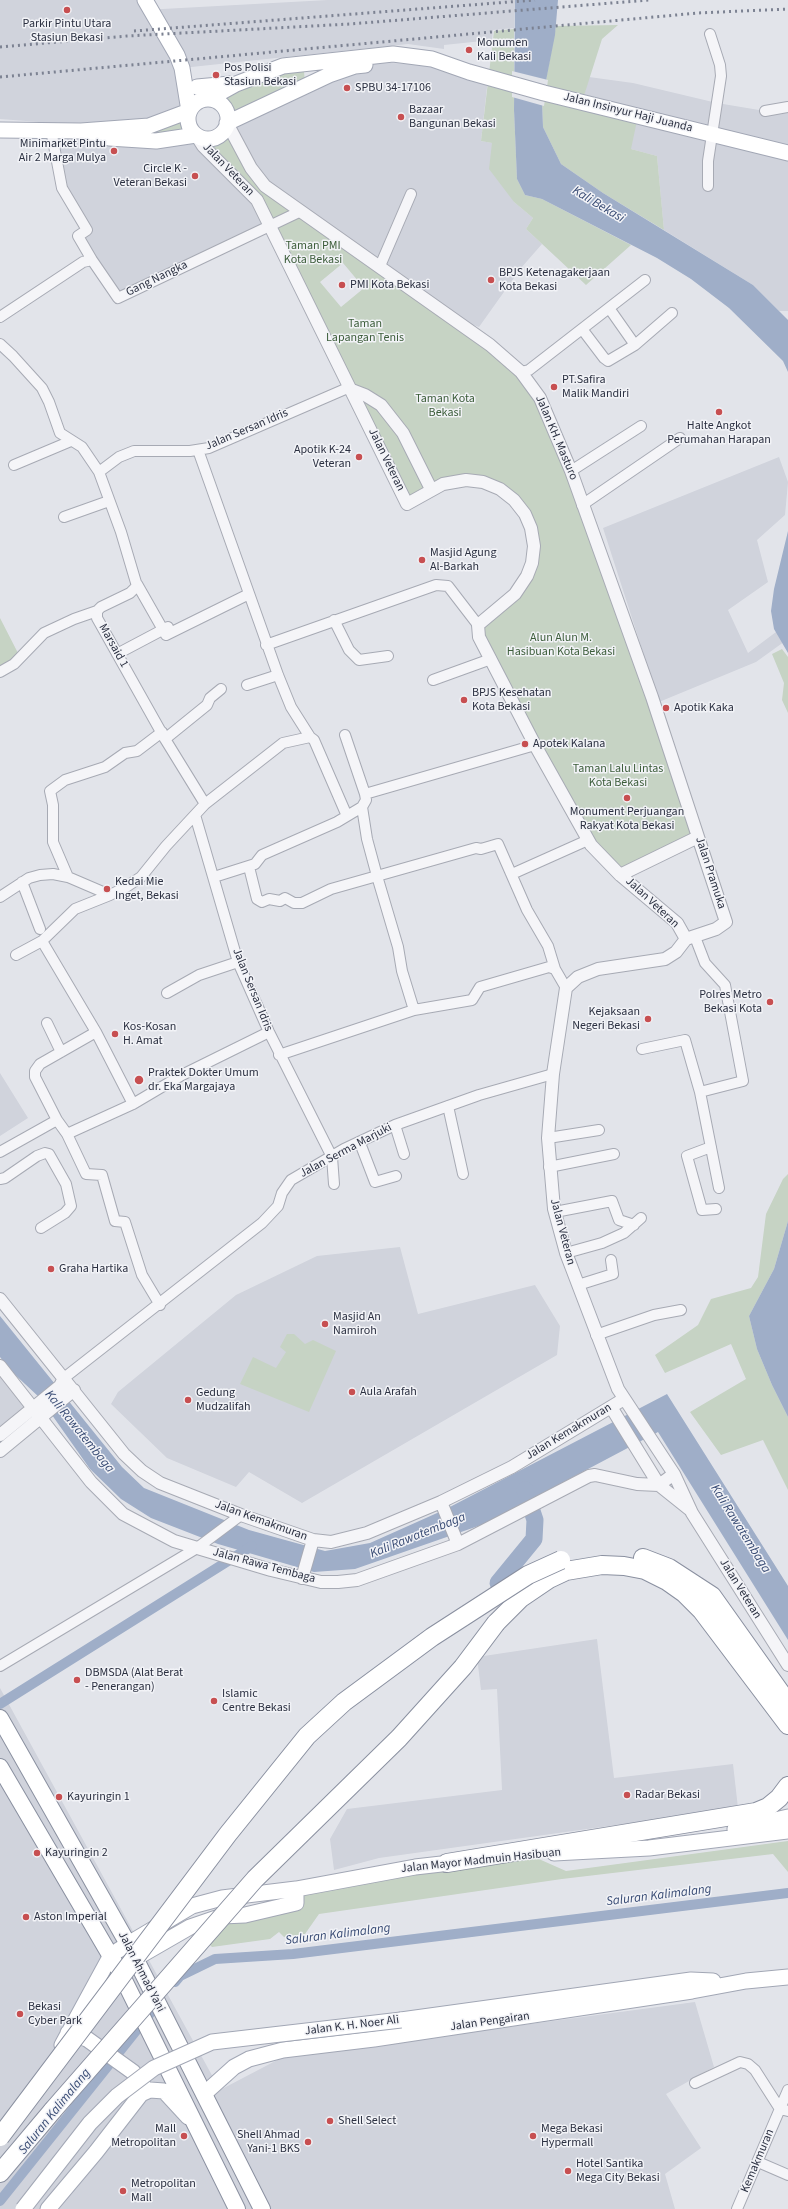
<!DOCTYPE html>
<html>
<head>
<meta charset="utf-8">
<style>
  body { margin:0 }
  canvas { display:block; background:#e2e4ea }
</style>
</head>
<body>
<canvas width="788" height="2209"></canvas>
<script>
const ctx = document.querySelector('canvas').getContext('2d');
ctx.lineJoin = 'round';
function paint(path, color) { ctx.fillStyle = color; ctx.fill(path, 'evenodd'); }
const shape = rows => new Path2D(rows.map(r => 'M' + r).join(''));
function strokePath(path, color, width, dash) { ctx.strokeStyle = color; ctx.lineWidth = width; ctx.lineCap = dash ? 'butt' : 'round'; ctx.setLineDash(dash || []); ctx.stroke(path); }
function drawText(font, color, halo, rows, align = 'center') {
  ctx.font = font + ' "Source Sans 3",sans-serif'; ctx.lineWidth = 3; ctx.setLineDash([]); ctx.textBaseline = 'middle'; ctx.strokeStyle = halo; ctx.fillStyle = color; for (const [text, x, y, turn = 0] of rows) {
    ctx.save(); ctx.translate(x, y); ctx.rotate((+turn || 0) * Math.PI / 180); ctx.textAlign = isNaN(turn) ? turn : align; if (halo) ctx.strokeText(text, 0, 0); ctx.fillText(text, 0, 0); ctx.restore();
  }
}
const built = shape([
  [0,0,139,0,144,10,328,0,515,0,514,28,493,30,492,40,444,45,444,49,408,44,182,68,189,111,117,128,0,119],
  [391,63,430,65,488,78,481,141,492,143,514,202,533,218,526,229,542,244,521,268,479,327,447,315,265,186,227,123,369,64],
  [589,77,633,83,717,103,765,111,788,107,788,311,779,311,753,285,664,230,657,156,631,149,582,102],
  [51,130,196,135,271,225,118,298,78,236,87,230,62,188],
  [779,457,788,482,785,515,757,540,768,582,728,610,748,653,788,623,788,639,756,662,659,702,603,528],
  [0,1073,28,1118,0,1136],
  [400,1247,418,1314,535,1285,560,1326,557,1355,302,1503,249,1472,236,1487,167,1458,111,1404,118,1392,236,1295,317,1256],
  [0,1366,33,1408,0,1435],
  [597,1639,614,1778,733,1764,738,1808,379,1858,334,1870,330,1839,347,1809,502,1790,497,1689,481,1690,477,1657],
  [0,1688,220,2090,283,2057,695,2002,714,2067,666,2094,701,2148,665,2174,675,2209,0,2209]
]);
const green = shape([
  [618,25,602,39,582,102,638,116,631,149,657,156,664,230,603,193,561,164,543,127,542,101,556,26],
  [514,29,514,110,517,179,525,195,542,199,631,245,586,285,526,229,533,218,514,202,489,169,492,143,481,141,494,31],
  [297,64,304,72,305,81,228,123,259,179,475,334,541,401,698,837,620,875,591,845,478,625,515,593,534,546,514,500,466,480,407,504,271,225,196,135,156,141,117,128,188,118,192,131,205,139,216,137,224,130,228,116,222,105,213,100],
  [343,263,364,288,341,307,320,282],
  [0,618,19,655,0,668],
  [782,649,788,657,788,713,782,700,784,683,772,654],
  [788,1174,788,1221,774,1269,749,1316,757,1349,772,1385,788,1417,788,1490,763,1440,721,1455,690,1412,746,1379,731,1344,665,1373,655,1355,698,1325,711,1299,751,1288,758,1277,766,1214,783,1179],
  [287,1334,294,1334,305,1344,313,1340,336,1351,309,1412,240,1384,253,1357,276,1368,286,1352,280,1347],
  [788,1841,788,1872,773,1854,562,1879,319,1914,305,1934,284,1937,279,1932,270,1939,212,1947,203,1938,222,1916,295,1903,296,1889,532,1856,566,1871]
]);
const water = shape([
  [515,0,558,0,555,35,542,101,543,127,561,164,603,193,753,285,788,320,788,372,783,361,729,308,691,279,657,258,542,199,525,195,517,179,514,110],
  [788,531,788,653,774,629,771,611,774,589],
  [788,1221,788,1417,772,1385,757,1349,749,1316,774,1269],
  [0,1316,122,1467,144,1488,249,1530,325,1551,370,1543,446,1509,667,1394,788,1586,788,1640,658,1432,484,1524,355,1569,314,1572,218,1544,151,1518,121,1499,90,1469,40,1398,10,1370,0,1357]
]);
const pier = shape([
  [512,71,548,80,544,106,512,97]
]);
const canal = shape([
  [0,1704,252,1546],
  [175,1982,180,1976,215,1959,293,1954,788,1893],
  [0,2201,160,2001]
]);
const river = shape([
  [498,1583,534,1539,535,1520,525,1490]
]);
const minor = shape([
  [765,111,788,107],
  [51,130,62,188,87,230,78,236,92,260,118,298,299,212],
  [708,186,708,161,721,76,720,65,710,34],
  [380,266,411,194],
  [609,308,635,345],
  [0,317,83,262,92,260],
  [582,329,604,358,608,361,635,345,672,313],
  [0,344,13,356,42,388,49,402,60,433,82,447,99,472,121,532,137,586,130,593,101,607,97,611,97,618,165,739,205,804],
  [521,372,529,370,645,280],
  [198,450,278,675,291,707,310,737,314,740,347,816],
  [14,465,71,441],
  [571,471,641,426],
  [99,472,119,457,134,451,190,451,209,448,350,387],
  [582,505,680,438],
  [64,517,109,501],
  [137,584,166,635,249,594],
  [334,620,349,650,359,660,388,656],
  [266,645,436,585,448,586,478,625],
  [117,654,168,627],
  [0,672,14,664,44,633,74,619,97,611],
  [433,680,491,659],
  [247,685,278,675],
  [345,735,365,794],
  [165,739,207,705,210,698,221,689],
  [362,807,367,839,377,876,476,848,481,849,498,844,527,910,548,946,555,969],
  [195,815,238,962,269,1032,332,1157,334,1184],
  [249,867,257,899,262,902,269,899,280,901,285,898,294,903,302,903,331,889,377,876,398,947,402,971,414,1010],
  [512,874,588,840],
  [68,877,53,842,53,805,50,791,65,780,105,767,125,753,137,751,162,732],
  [214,877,255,864,262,855,337,822,362,807,366,800,365,794,535,745],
  [22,882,40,929],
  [0,897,29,878,40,875,53,874,68,877,110,895,126,887,141,877,166,846,205,804,283,743,310,737],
  [695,937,705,963,725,985,743,1081,700,1092],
  [16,955,42,941],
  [167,993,199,975,238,962],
  [47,1023,61,1052],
  [96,1032,42,941,75,909,110,895],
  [642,1049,685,1040,700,1092,719,1188],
  [279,1055,414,1010,472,1000,480,987,549,967,555,969,566,988],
  [448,1106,463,1174],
  [57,1120,67,1134,86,1174,102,1175,115,1221,125,1222,142,1275,160,1305],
  [395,1125,404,1154],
  [67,1134,133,1104,182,1075,269,1032],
  [548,1138,599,1130],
  [360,1143,375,1182,396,1176],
  [711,1147,687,1156,702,1210,716,1209],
  [0,1152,57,1120,35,1077,35,1071,40,1064,96,1032,133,1104],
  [549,1167,614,1154],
  [0,1179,5,1178,37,1156,45,1153,49,1154,66,1184,71,1206,65,1213,41,1228],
  [555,1212,612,1201,619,1220,634,1225],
  [566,1253,602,1243,624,1233,641,1218],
  [578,1285,613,1274,611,1260],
  [596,1335,654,1315,681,1310],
  [64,1378,262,1223,278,1206,282,1193,291,1180,344,1149,395,1125,479,1095,553,1074],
  [0,1666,197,1548,241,1515],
  [695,2083,740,2062,748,2064,755,2070,780,2109,788,2111],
  [758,2162,788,2175],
  [737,2209,788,2090]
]);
const tertiary = shape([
  [227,123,251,168,265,186,490,345,521,372,540,398,571,471,652,697,726,922,716,929,686,939],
  [196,135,203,146,257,200,407,504,443,484,466,480,483,482,500,489,514,500,525,514,531,528,534,546,532,563,527,576,515,594,478,625,479,637,535,745,591,845,620,875,677,923,686,939],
  [352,390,365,395,381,405,403,433,431,489],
  [620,875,698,837],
  [686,939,676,952,665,959,598,969,578,977,566,988,553,1074,548,1138,554,1209,566,1253,618,1389,674,1474,692,1513,788,1665],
  [0,1299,124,1454,142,1471,160,1483,241,1515,313,1540,331,1542,367,1533,441,1502,512,1467,624,1399],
  [0,1366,91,1482,123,1514,174,1541,271,1570,321,1582,338,1582,357,1580,458,1544,589,1476,595,1475,637,1484,659,1485,674,1474],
  [611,1407,659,1485,689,1509],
  [0,1435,60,1386,64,1378],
  [0,1451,74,1390],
  [441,1502,458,1544],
  [302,1578,313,1540]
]);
const primary = shape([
  [197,87,230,84],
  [209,99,236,84,283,66,393,54,432,59,469,72,544,93,788,153],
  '188 119a20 20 0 1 1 40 0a20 20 0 1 1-40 0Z',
  [227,123,329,75,355,66,365,65],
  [0,130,81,131,149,126,189,111,182,68,177,55,145,0],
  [95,135,109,138,156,141,196,135],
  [735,1829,788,1817],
  [554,1853,649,1848,788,1831],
  [138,1957,190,1927,222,1916,245,1915,296,1903,296,1889,415,1867,459,1862],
  [401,2020,691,1980,713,1981],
  [68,2033,87,2039,133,2072,143,2085,142,2091],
  [62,2045,111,1955,128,1944,192,1906,222,1898,296,1889],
  [204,2094,234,2067,249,2059,283,2050,374,2039,692,1991,746,1981,788,1977],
  [48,2209,96,2152,141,2094,150,2090,164,2091,188,2117]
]);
const trunk = shape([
  [0,1718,128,1944,262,2209],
  [0,1767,120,1972,237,2209]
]);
const motorway = shape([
  [643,1558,669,1568,712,1596,788,1703],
  [496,1623,521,1598,549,1579,566,1571,602,1565,624,1566,645,1570,667,1581,684,1593,702,1611,788,1725],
  [447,1863,756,1812,768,1807,779,1798,788,1786],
  [0,2173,53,2110]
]);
const rail = shape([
  [134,31,535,0],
  [0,47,127,36,350,24,649,0],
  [0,77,698,13,788,9]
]);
const primaryBridge = shape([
  [23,2209,90,2123,117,2096,154,2068,212,2042,401,2020]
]);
const motorwayBridge = shape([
  [53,2110,255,1879,399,1738,463,1667,496,1623],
  [0,2137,228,1834,307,1736,344,1702,432,1637,528,1575,561,1560]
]);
const markers = [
  [67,10,4,"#c74f51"],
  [469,50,4,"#c74f51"],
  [216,75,4,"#c74f51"],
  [347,88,4,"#c74f51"],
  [401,117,4,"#c74f51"],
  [114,151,4,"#c74f51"],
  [195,176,4,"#c74f51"],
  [491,280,4,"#c74f51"],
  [342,285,4,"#c74f51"],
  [554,387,4,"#c74f51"],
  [719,412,4,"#c74f51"],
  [359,457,4,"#c74f51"],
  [422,560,4,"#c74f51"],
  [464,700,4,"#c74f51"],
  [666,708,4,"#c74f51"],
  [525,744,4,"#c74f51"],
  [627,798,4,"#c74f51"],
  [107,889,4,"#c74f51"],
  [770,1002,4,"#c74f51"],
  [648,1019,4,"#c74f51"],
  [115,1034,4,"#c74f51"],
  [139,1080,5,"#c74f51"],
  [51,1269,4,"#c74f51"],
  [325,1324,4,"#c74f51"],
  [352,1392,4,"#c74f51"],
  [188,1400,4,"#c74f51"],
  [77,1680,4,"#c74f51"],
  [214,1701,4,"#c74f51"],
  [627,1795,4,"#c74f51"],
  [59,1797,4,"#c74f51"],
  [37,1853,4,"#c74f51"],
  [26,1917,4,"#c74f51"],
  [20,2014,4,"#c74f51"],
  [330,2121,4,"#c74f51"],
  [184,2136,4,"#c74f51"],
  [533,2136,4,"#c74f51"],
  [308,2142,4,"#c74f51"],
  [568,2171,4,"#c74f51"],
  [123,2191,4,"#c74f51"]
];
const poiNames = [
  ["Parkir Pintu Utara",67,24,"center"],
  ["Stasiun Bekasi",67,38,"center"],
  ["Monumen",477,43],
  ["Kali Bekasi",477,57],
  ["Pos Polisi",224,68],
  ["Stasiun Bekasi",224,82],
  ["SPBU 34-17106",355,88],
  ["Bazaar",409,110],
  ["Bangunan Bekasi",409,124],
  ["Minimarket Pintu",106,144,"right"],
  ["Air 2 Marga Mulya",106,158,"right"],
  ["Circle K -",187,169,"right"],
  ["Veteran Bekasi",187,183,"right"],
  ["BPJS Ketenagakerjaan",499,273],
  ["Kota Bekasi",499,287],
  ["PMI Kota Bekasi",350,285],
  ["PT.Safira",562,380],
  ["Malik Mandiri",562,394],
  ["Halte Angkot",719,426,"center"],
  ["Perumahan Harapan",719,440,"center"],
  ["Apotik K-24",351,450,"right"],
  ["Veteran",351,464,"right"],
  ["Masjid Agung",430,553],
  ["Al-Barkah",430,567],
  ["BPJS Kesehatan",472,693],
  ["Kota Bekasi",472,707],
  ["Apotik Kaka",674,708],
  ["Apotek Kalana",533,744],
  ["Monument Perjuangan",627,812,"center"],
  ["Rakyat Kota Bekasi",627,826,"center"],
  ["Kedai Mie",115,882],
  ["Inget, Bekasi",115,896],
  ["Polres Metro",762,995,"right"],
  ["Bekasi Kota",762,1009,"right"],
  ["Kejaksaan",640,1012,"right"],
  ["Negeri Bekasi",640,1026,"right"],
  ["Kos-Kosan",123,1027],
  ["H. Amat",123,1041],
  ["Praktek Dokter Umum",148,1073],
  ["dr. Eka Margajaya",148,1087],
  ["Graha Hartika",59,1269],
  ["Masjid An",333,1317],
  ["Namiroh",333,1331],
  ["Aula Arafah",360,1392],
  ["Gedung",196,1393],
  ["Mudzalifah",196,1407],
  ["DBMSDA (Alat Berat",85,1673],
  ["- Penerangan)",85,1687],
  ["Islamic",222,1694],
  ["Centre Bekasi",222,1708],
  ["Radar Bekasi",635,1795],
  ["Kayuringin 1",67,1797],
  ["Kayuringin 2",45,1853],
  ["Aston Imperial",34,1917],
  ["Bekasi",28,2007],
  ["Cyber Park",28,2021],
  ["Shell Select",338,2121],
  ["Mall",176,2129,"right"],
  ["Metropolitan",176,2143,"right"],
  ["Mega Bekasi",541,2129],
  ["Hypermall",541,2143],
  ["Shell Ahmad",300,2135,"right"],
  ["Yani-1 BKS",300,2149,"right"],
  ["Hotel Santika",576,2164],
  ["Mega City Bekasi",576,2178],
  ["Metropolitan",131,2184],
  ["Mall",131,2198]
];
const streetNames = [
  ["Jalan Insinyur Haji Juanda",628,113,14],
  ["Jalan Veteran",228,170,46],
  ["Gang Nangka",157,279,-26],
  ["Jalan Sersan Idris",247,430,-23],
  ["Jalan KH. Masturo",556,438,67],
  ["Jalan Veteran",386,460,64],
  ["Marsaid 1",113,646,61],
  ["Jalan Pramuka",710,873,72],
  ["Jalan Veteran",652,903,43],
  ["Jalan Sersan Idris",252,990,68],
  ["Jalan Serma Marjuki",346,1151,-28],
  ["Jalan Veteran",562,1232,75],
  ["Jalan Kemakmuran",569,1432,-31],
  ["Jalan Kemakmuran",261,1521,20],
  ["Jalan Rawa Tembaga",264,1566,15],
  ["Jalan Veteran",740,1589,58],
  ["Jalan Mayor Madmuin Hasibuan",481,1861,-6],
  ["Jalan Ahmad Yani",141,1972,63],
  ["Jalan Pengairan",490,2022,-8],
  ["Jalan K. H. Noer Ali",352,2026,-7],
  ["Kemakmuran",758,2161,-67]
];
const parkNames = [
  ["Taman PMI",313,246],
  ["Kota Bekasi",313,260],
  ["Taman",365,324],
  ["Lapangan Tenis",365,338],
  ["Taman Kota",445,399],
  ["Bekasi",445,413],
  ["Alun Alun M.",561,638],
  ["Hasibuan Kota Bekasi",561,652],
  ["Taman Lalu Lintas",618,769],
  ["Kota Bekasi",618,783]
];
const waterNames = [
  ["Kali Bekasi",598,205,31],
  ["Kali Rawatembaga",79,1432,51],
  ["Kali Rawatembaga",740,1529,58],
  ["Kali Rawatembaga",418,1536,-22],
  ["Saluran Kalimalang",659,1896,-7],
  ["Saluran Kalimalang",338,1935,-7],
  ["Saluran Kalimalang",55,2112,-51]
];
paint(built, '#d0d3dc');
paint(green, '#c6d3c4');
paint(water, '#9faec8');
paint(pier, '#e2e4ea');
strokePath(canal, '#9faec8', 10);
strokePath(river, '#9faec8', 17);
strokePath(minor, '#a7aab4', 12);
strokePath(tertiary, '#a7aab4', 14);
strokePath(primary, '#a2a7b5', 17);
strokePath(trunk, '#8a90a0', 18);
strokePath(motorway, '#8a90a0', 20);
strokePath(minor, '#f5f5f8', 10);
strokePath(tertiary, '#f5f5f8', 12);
strokePath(primary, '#fff', 15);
strokePath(trunk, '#fff', 16);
strokePath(motorway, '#fff', 18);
strokePath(rail, '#7c8292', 3, [2, 4]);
strokePath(primaryBridge, '#a2a7b5', 17, []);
strokePath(motorwayBridge, '#8a90a0', 20, []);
strokePath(primaryBridge, '#fff', 15);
strokePath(motorwayBridge, '#fff', 18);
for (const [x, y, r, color] of markers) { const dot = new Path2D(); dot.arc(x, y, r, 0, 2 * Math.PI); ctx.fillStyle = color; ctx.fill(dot); strokePath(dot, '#f2f3f7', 1.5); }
drawText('12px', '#2b3041', '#f2f3f7', poiNames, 'left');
drawText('12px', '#2b3041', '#f2f3f7', streetNames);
drawText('12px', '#3b5c39', '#f2f3f7', parkNames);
drawText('italic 13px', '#374a73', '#f2f3f7', waterNames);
</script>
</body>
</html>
